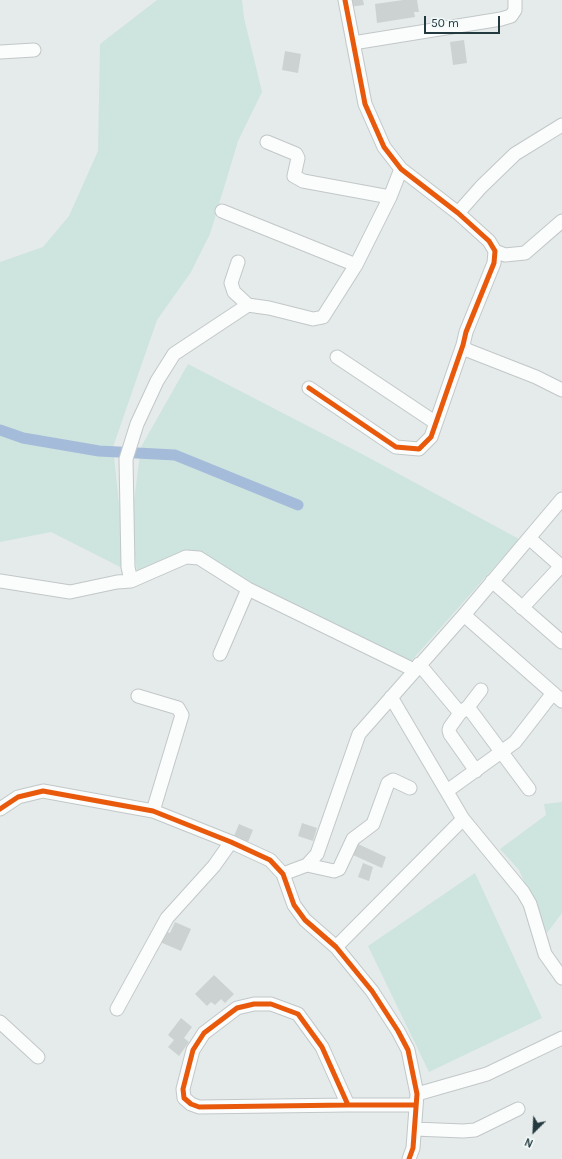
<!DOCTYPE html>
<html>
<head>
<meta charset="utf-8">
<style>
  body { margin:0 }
  #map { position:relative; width:562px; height:1159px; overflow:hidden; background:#e5ebeb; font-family:Karla,sans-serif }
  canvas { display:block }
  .north { position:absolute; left:514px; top:1111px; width:40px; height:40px; -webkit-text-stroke:3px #f3f9f9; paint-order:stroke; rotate:204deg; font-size:11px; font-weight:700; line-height:16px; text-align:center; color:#22393f }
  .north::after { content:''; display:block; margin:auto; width:14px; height:18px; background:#22393f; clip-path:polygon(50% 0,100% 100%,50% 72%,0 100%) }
  .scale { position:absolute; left:424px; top:16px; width:76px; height:18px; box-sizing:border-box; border:2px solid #22393f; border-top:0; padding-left:5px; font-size:12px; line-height:14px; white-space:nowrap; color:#22393f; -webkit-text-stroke:3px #f3f9f9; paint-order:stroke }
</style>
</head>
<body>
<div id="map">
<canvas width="562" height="1159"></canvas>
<div class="north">N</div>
<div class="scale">50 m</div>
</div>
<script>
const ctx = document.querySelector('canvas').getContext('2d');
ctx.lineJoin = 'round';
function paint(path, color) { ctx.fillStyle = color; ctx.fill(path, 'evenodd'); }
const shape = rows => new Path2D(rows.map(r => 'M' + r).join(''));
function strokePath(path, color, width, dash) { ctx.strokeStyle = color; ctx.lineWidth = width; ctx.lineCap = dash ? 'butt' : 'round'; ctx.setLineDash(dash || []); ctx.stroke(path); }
const green = shape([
  [157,0,242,0,244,18,262,92,238,141,210,234,191,272,157,320,113,447,126,570,51,532,0,542,0,262,43,247,69,216,98,151,100,44],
  [188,364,362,454,519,539,406,667,297,614,204,557,137,572,134,548,134,500,141,447],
  [562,802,562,913,547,933,519,870,500,849,546,815,544,804],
  [475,873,542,1018,429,1072,368,946]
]);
const canal = shape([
  [0,430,23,438,99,451,175,455,298,505]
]);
const building = shape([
  [348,0,363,0,364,5,349,7],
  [403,0,417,0,419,12,414,12,415,17,377,23,375,4],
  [464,40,467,63,453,65,450,42],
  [285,51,301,54,298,73,282,70],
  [302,823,317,828,313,841,298,836],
  [239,824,253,830,248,842,234,836],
  [358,844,386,857,382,868,353,855],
  [363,863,373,867,369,881,358,877],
  [175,922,191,929,181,951,160,942,165,931,170,933],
  [214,975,234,994,225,1003,221,999,215,1005,211,1002,207,1006,195,994],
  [181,1018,192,1027,184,1038,189,1042,179,1056,168,1047,174,1040,168,1035]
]);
const minor = shape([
  [353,43,501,19,511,16,515,10,515,0],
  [0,52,34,50],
  [267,142,296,154,298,158,294,176,303,181,390,197],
  [222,211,356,265],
  [458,213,481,187,515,154,562,125],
  [495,251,505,255,525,253,562,221],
  [238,262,231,283,234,292,248,305,269,308,313,319,323,317,356,265,390,197,401,169],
  [463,345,467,350,536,377,562,390],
  [337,357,436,423],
  [309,388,396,447,419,449,431,437,463,345,466,332,494,263,495,251,489,241,458,213,401,169,384,147,365,104,345,0],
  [529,538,562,567],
  [0,581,70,592,117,582,131,581,186,557,199,558,248,589,414,670],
  [131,581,128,567,126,459,137,424,157,381,174,354,248,305],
  [492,581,562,642],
  [522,608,561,566],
  [464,615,562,701],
  [220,654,248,589],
  [419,664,460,713],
  [138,696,178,708,182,715,153,811],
  [391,697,463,819,523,892,530,904,545,954,562,978],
  [468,707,529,789],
  [476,771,450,734,449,730,450,727,460,713,468,707,481,690],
  [447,791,515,742,553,693],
  [0,809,18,797,43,791,153,811,231,842,270,860,283,874,294,905,305,920,336,947,372,991,398,1031,408,1050,417,1094,413,1148,409,1159],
  [307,865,334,871,339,869,353,839,373,824,388,783,393,780,410,788],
  [283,874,307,865,317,854,359,734,464,615,562,499],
  [336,947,463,819],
  [117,1009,167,918,214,866,231,842],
  [0,1022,38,1057],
  [417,1094,487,1074,562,1038],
  [348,1105,322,1047,298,1014,271,1004,254,1004,237,1008,204,1033,193,1050,183,1089,184,1098,191,1104,199,1107,348,1105,416,1105],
  [415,1129,463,1131,475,1130,518,1109]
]);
const cycleway = shape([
  [309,388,396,447,419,449,431,437,463,345,466,332,494,263,495,251,489,241,458,213,401,169,384,147,365,104,345,0],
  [0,809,18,797,43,791,153,811,231,842,270,860,283,874,294,905,305,920,336,947,372,991,398,1031,408,1050,417,1094,413,1148,409,1159],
  [348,1105,322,1047,298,1014,271,1004,254,1004,237,1008,204,1033,193,1050,183,1089,184,1098,191,1104,199,1107,348,1105,416,1105]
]);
paint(green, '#cee4df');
strokePath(canal, '#a5bbda', 11);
paint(building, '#ccd2d2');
strokePath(minor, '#c2c7c8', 15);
strokePath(minor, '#fbfcfc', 13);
strokePath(cycleway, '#e8590c', 5);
</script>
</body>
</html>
